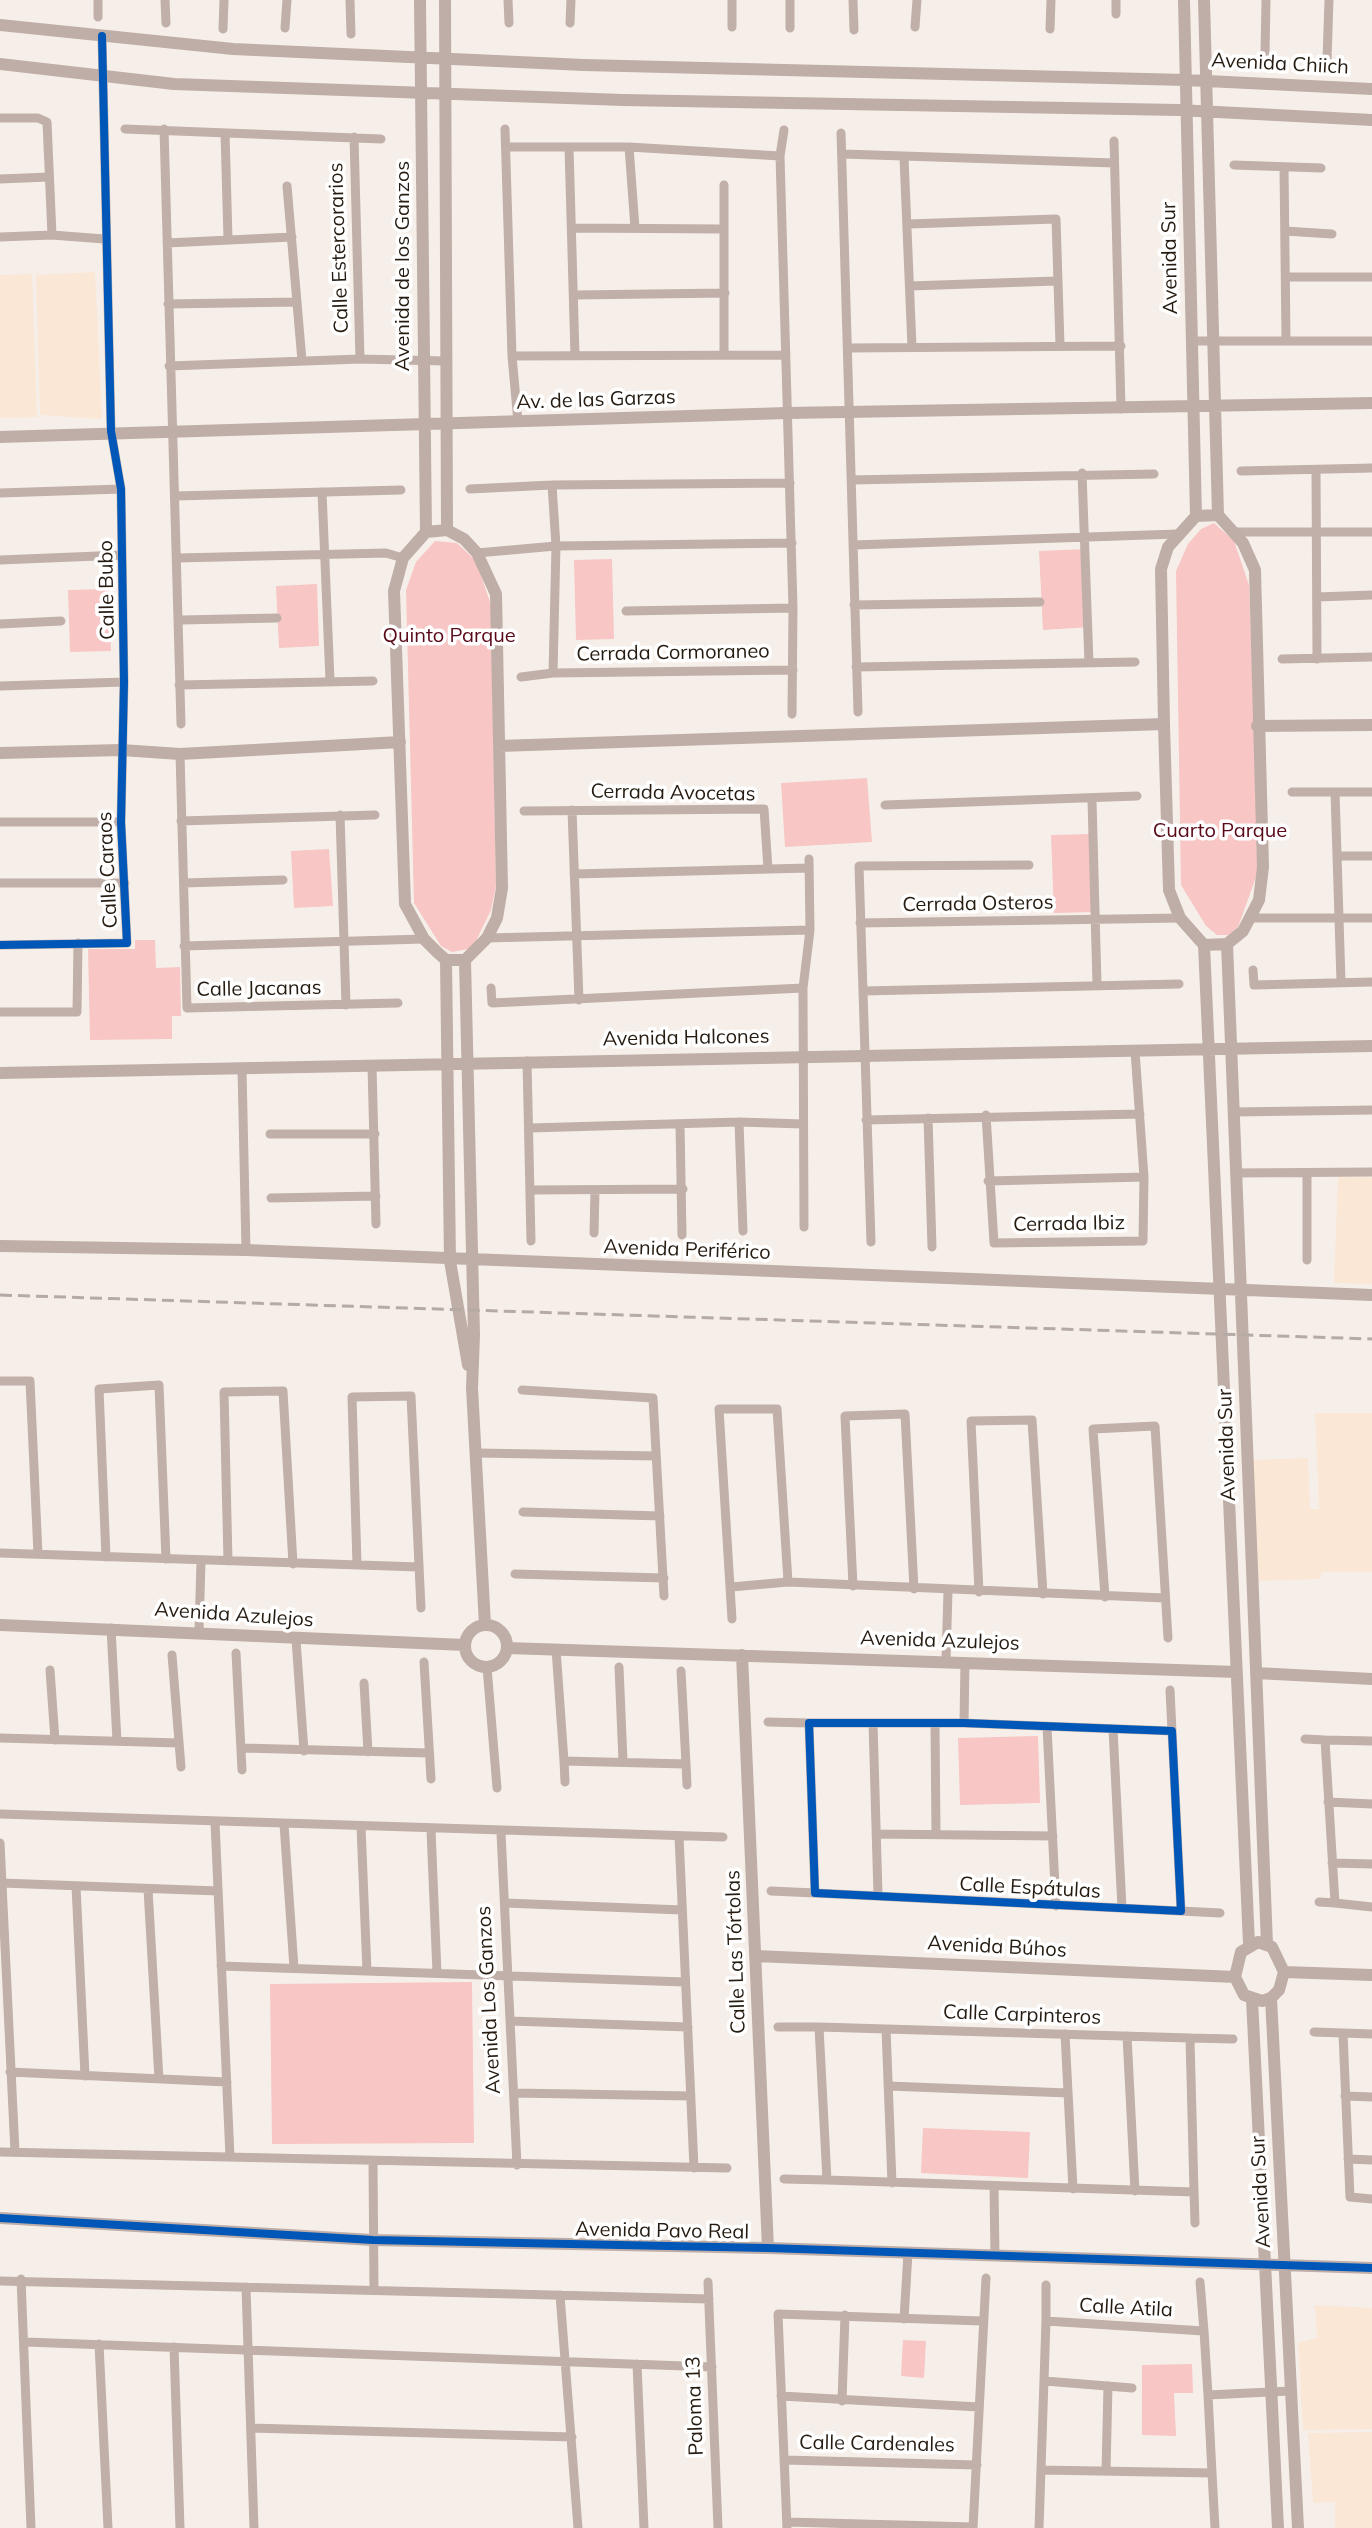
<!DOCTYPE html>
<html>
<head>
<meta charset="utf-8">
<style>
  body { margin:0 }
  canvas { display:block; background:#f6efe9 }
</style>
</head>
<body>
<canvas width="1372" height="2528"></canvas>
<script>
const ctx = document.querySelector('canvas').getContext('2d');
ctx.lineJoin = 'round';
function paint(path, color) { ctx.fillStyle = color; ctx.fill(path, 'evenodd'); }
const shape = rows => new Path2D(rows.map(r => 'M' + r).join(''));
function strokePath(path, color, width, dash) { ctx.strokeStyle = color; ctx.lineWidth = width; ctx.lineCap = dash ? 'butt' : 'round'; ctx.setLineDash(dash || []); ctx.stroke(path); }
function drawText(font, color, halo, rows, align = 'center') {
  ctx.font = font + ' Mulish,sans-serif'; ctx.lineWidth = 7; ctx.setLineDash([]); ctx.textBaseline = 'middle'; ctx.strokeStyle = halo; ctx.fillStyle = color; for (const [text, x, y, turn = 0] of rows) {
    ctx.save(); ctx.translate(x, y); ctx.rotate((+turn || 0) * Math.PI / 180); ctx.textAlign = isNaN(turn) ? turn : align; if (halo) ctx.strokeText(text, 0, 0); ctx.fillText(text, 0, 0); ctx.restore();
  }
}
const built = shape([
  [95,272,102,419,40,415,36,275],
  [32,274,37,417,0,418,0,275],
  [1338,1177,1372,1177,1372,1284,1334,1283],
  [1315,1413,1372,1413,1372,1572,1321,1572,1321,1579,1256,1581,1252,1460,1308,1458,1310,1509,1319,1509,1321,1552],
  [1315,2305,1372,2308,1372,2429,1303,2430,1298,2343,1317,2338],
  [1372,2432,1372,2528,1335,2528,1335,2502,1313,2503,1308,2433]
]);
const green = shape([
  [1214,523,1234,541,1249,585,1260,866,1238,927,1229,935,1217,935,1206,926,1181,885,1176,571,1188,544,1201,529],
  [435,541,457,543,476,561,491,605,496,886,491,910,475,943,468,949,452,952,441,946,414,903,406,590,416,562],
  [1087,549,1091,627,1043,630,1039,551],
  [612,559,614,639,576,640,574,560],
  [317,584,319,646,279,648,276,586],
  [109,589,111,651,70,652,68,590],
  [867,778,872,842,785,847,781,783],
  [1092,834,1095,912,1054,913,1051,835],
  [329,849,333,906,294,908,291,851],
  [135,940,155,940,156,968,180,967,181,1016,172,1016,172,1039,90,1040,88,949,135,949],
  [1038,1736,1040,1803,960,1805,958,1738],
  [472,1982,474,2143,272,2144,270,1984],
  [923,2128,1030,2132,1028,2178,921,2173],
  [903,2340,926,2341,924,2378,901,2376],
  [1192,2364,1193,2393,1174,2393,1176,2436,1142,2435,1142,2365]
]);
const street = shape([
  [165,0,166,23],
  [350,0,351,34],
  [508,0,509,23],
  [853,0,854,30],
  [1116,0,1116,14],
  [98,17,98,0],
  [570,23,571,0],
  [732,27,732,0],
  [915,27,917,0],
  [285,28,287,0],
  [790,28,790,0],
  [223,29,224,0],
  [1050,29,1051,0],
  [1265,54,1266,0],
  [1327,60,1329,0],
  [0,118,38,118,47,122,52,235,0,237],
  [125,129,381,139],
  [164,129,181,724],
  [505,129,512,356,518,422],
  [784,130,780,156,793,608,792,714],
  [225,133,228,239],
  [841,133,858,712],
  [354,137,360,359],
  [1114,141,1121,409],
  [506,147,629,147,780,156],
  [629,147,635,228],
  [569,148,575,355],
  [843,154,1114,163],
  [904,158,912,347],
  [1234,165,1321,168],
  [1284,168,1286,339],
  [0,179,49,177],
  [724,185,724,354],
  [287,186,302,361],
  [908,224,1056,219,1060,345],
  [572,228,723,229],
  [1285,231,1332,234],
  [52,235,104,239],
  [167,243,292,237],
  [1286,277,1372,277],
  [910,286,1056,281],
  [575,295,725,293],
  [168,304,295,302],
  [1192,341,1372,341],
  [848,348,1121,346],
  [512,356,786,355],
  [169,366,360,359,446,361],
  [1316,470,1317,659],
  [1241,471,1372,468],
  [1082,473,1089,663],
  [851,480,1154,474],
  [552,485,556,546,553,673],
  [470,489,552,485,790,483],
  [322,492,330,680],
  [0,493,121,489],
  [176,496,401,490],
  [1234,532,1372,532],
  [854,545,1177,534],
  [477,553,556,546,792,543],
  [178,558,386,553,403,558],
  [0,560,122,555],
  [1317,597,1372,595],
  [854,605,1040,602],
  [626,611,793,608],
  [181,620,277,618],
  [0,624,61,621],
  [1282,659,1372,657],
  [856,667,1135,662],
  [521,677,553,673,793,670],
  [179,685,373,681],
  [0,686,124,682],
  [180,754,187,1008,398,1003],
  [1292,792,1372,792],
  [1335,792,1341,982],
  [1092,800,1097,985],
  [885,805,1137,796],
  [572,810,579,1000],
  [524,811,764,809,768,869],
  [340,815,346,1005],
  [181,821,375,815],
  [0,822,121,822],
  [1337,856,1372,856],
  [574,874,809,868],
  [0,883,125,883],
  [184,883,283,880],
  [1252,918,1372,918],
  [860,923,1180,918],
  [487,938,810,930],
  [0,945,127,943,121,822,124,682,121,489,111,431,102,36],
  [184,946,424,939],
  [1253,970,1254,985,1372,982],
  [491,988,492,1003,803,988],
  [863,991,1179,984],
  [0,1012,77,1012,78,943],
  [527,1061,531,1241],
  [372,1066,376,1224],
  [242,1069,246,1250],
  [1233,1112,1372,1110],
  [986,1115,994,1243,1143,1241,1144,1177,1135,1051],
  [928,1118,932,1247],
  [866,1120,1140,1114],
  [739,1122,743,1231],
  [680,1124,682,1235],
  [530,1128,739,1122,803,1124],
  [270,1134,375,1134],
  [1236,1173,1372,1172],
  [988,1181,1144,1177],
  [532,1190,683,1189],
  [271,1198,376,1196],
  [804,1227,803,988,810,930,809,859],
  [594,1233,595,1190],
  [871,1242,859,866,1029,865],
  [1307,1260,1307,1173],
  [0,1381,30,1381,38,1554],
  [522,1390,653,1398,664,1596],
  [477,1453,656,1456],
  [523,1512,660,1516],
  [0,1553,419,1567],
  [106,1557,99,1389,159,1385,166,1559],
  [228,1561,224,1392,283,1391,293,1564],
  [357,1565,352,1397,411,1396,421,1608],
  [515,1574,664,1578],
  [853,1586,845,1416,905,1414,914,1589],
  [731,1587,788,1582,1165,1598],
  [979,1592,971,1421,1032,1420,1043,1594],
  [1105,1597,1093,1429,1155,1426,1168,1638],
  [732,1619,719,1409,777,1409,788,1582],
  [111,1628,117,1741],
  [199,1632,201,1560],
  [296,1640,304,1751],
  [556,1649,564,1761,686,1764,681,1671],
  [236,1653,242,1770],
  [172,1655,181,1767],
  [946,1660,948,1591],
  [424,1662,431,1779],
  [487,1667,497,1788],
  [619,1667,623,1761],
  [50,1670,55,1740],
  [364,1683,368,1752],
  [1170,1690,1172,1731],
  [768,1722,809,1723],
  [809,1723,964,1723,1172,1731,1181,1911,815,1893,809,1723],
  [873,1723,878,1895],
  [964,1723,965,1662],
  [935,1724,936,1834],
  [1047,1727,1056,1906],
  [1113,1729,1122,1908],
  [0,1738,179,1743],
  [1305,1739,1325,1740],
  [1372,1741,1325,1740,1335,1903,1372,1907],
  [243,1748,429,1753],
  [564,1761,565,1782],
  [686,1764,687,1785],
  [1328,1802,1372,1804],
  [0,1814,723,1837],
  [215,1822,230,2157],
  [284,1824,294,1968],
  [361,1827,367,1971],
  [431,1830,437,1973],
  [501,1833,517,2165],
  [876,1834,1053,1836],
  [679,1836,694,2168],
  [0,1843,15,2152],
  [1332,1863,1372,1864],
  [2,1883,218,1891],
  [76,1886,85,2076],
  [148,1889,159,2079],
  [771,1891,815,1893],
  [1319,1902,1335,1903],
  [505,1903,682,1910],
  [1181,1911,1220,1913],
  [221,1966,685,1982],
  [510,2021,688,2027],
  [778,2027,819,2027],
  [819,2027,1190,2038,1194,2192,827,2180,819,2027],
  [886,2029,892,2183],
  [1314,2032,1343,2033],
  [1065,2034,1073,2189],
  [1372,2034,1343,2033,1350,2197,1372,2199],
  [1127,2036,1135,2191],
  [1190,2038,1233,2039],
  [10,2072,227,2082],
  [888,2086,1068,2093],
  [514,2093,691,2096],
  [1345,2096,1372,2097],
  [0,2152,727,2168],
  [1348,2159,1372,2160],
  [373,2162,374,2290],
  [784,2179,827,2180],
  [994,2187,995,2256],
  [1194,2192,1195,2223],
  [21,2279,31,2528],
  [0,2281,709,2299],
  [708,2282,718,2528],
  [1200,2282,1204,2331],
  [1046,2285,1046,2321],
  [246,2287,254,2528],
  [560,2295,578,2528],
  [904,2319,908,2253],
  [25,2342,712,2367],
  [99,2344,108,2528],
  [174,2347,180,2528],
  [637,2364,644,2528],
  [1045,2381,1132,2388],
  [781,2396,979,2407],
  [842,2401,845,2315],
  [251,2428,572,2437],
  [784,2460,977,2465],
  [1042,2470,1212,2473,1208,2395],
  [1106,2471,1108,2386],
  [1212,2473,1215,2528],
  [787,2522,973,2527],
  [787,2528,778,2314,982,2321],
  [973,2528,986,2278],
  [1039,2528,1046,2321,1204,2331,1208,2395,1290,2391]
]);
const secondary = shape([
  [420,0,426,532],
  [445,0,447,530],
  [1184,0,1196,516],
  [1204,0,1218,515,1243,543,1255,570,1263,867,1259,900,1243,931,1227,944,1204,945],
  [0,25,233,49,584,65,1186,80,1372,89],
  [0,64,174,84,623,100,1179,110,1372,120],
  [0,437,787,413,1372,403],
  [1218,515,1196,516,1168,547,1161,569,1164,724,1169,890,1180,918,1204,945,1249,1944],
  [447,530,464,539,477,553,496,594,502,888,497,918,487,938,465,960,446,960,437,952,424,939,405,904,394,591,403,558,426,532,447,530],
  [1257,726,1372,725],
  [499,746,1164,724],
  [0,753,121,750,180,754,400,742],
  [1227,944,1267,1944],
  [446,960,450,1261,468,1365],
  [465,960,474,1335,472,1388,485,1625],
  [0,1073,1372,1046],
  [0,1246,246,1250,1372,1295],
  [0,1625,465,1645],
  '465 1646a21 21 0 1 1 42 0a21 21 0 1 1-42 0Z',
  [507,1648,1237,1672],
  [742,1655,768,2248],
  [1256,1673,1372,1679],
  [1258,1942,1272,1947,1284,1972,1279,1990,1271,1998,1262,2001,1244,1995,1235,1977,1241,1952,1258,1942],
  [756,1956,1235,1977],
  [1284,1972,1372,1975],
  [1271,1998,1298,2528],
  [1252,1999,1278,2528],
  [0,2218,373,2240,768,2248,1372,2268]
]);
const rail = shape([
  [0,1295,1372,1339]
]);
const cycleway = shape([
  [0,945,127,943,121,822,124,682,121,489,111,431,102,36],
  [809,1723,964,1723,1172,1731,1181,1911,815,1893,809,1723],
  [0,2218,373,2240,768,2248,1372,2268]
]);
const streetNames = [
  ["Avenida Chiich",1280,64,3],
  ["Calle Estercorarios",339,248,-92],
  ["Avenida Sur",1170,258,-91],
  ["Avenida de los Ganzos",403,266,-90],
  ["Av. de las Garzas",596,400,-2],
  ["Calle Bubo",107,590,-91],
  ["Cerrada Cormoraneo",673,653,-1],
  ["Cerrada Avocetas",673,793,1],
  ["Calle Caraos",108,870,-93],
  ["Cerrada Osteros",978,904,-1],
  ["Calle Jacanas",259,989,-1],
  ["Avenida Halcones",686,1038,-1],
  ["Cerrada Ibiz",1069,1224,-1],
  ["Avenida Periférico",687,1250,2],
  ["Avenida Sur",1227,1445,-92],
  ["Avenida Azulejos",234,1615,4],
  ["Avenida Azulejos",940,1641,2],
  ["Calle Espátulas",1030,1888,3],
  ["Avenida Búhos",997,1947,3],
  ["Calle Las Tórtolas",736,1952,-92],
  ["Avenida Los Ganzos",489,2000,-93],
  ["Calle Carpinteros",1022,2015,2],
  ["Avenida Sur",1261,2192,-93],
  ["Avenida Pavo Real",662,2231,1],
  ["Calle Atila",1126,2308,3],
  ["Paloma 13",695,2406,-92],
  ["Calle Cardenales",877,2444,1]
];
const parkNames = [
  ["Quinto Parque",449,636],
  ["Cuarto Parque",1220,831]
];
paint(built, '#fae7d6');
paint(green, '#f7c6c5');
strokePath(street, '#c0b0a9', 9);
strokePath(secondary, '#bfaea7', 12);
strokePath(rail, '#b5aaa4', 3, [12, 6]);
strokePath(cycleway, '#0057b8', 8);
drawText('20px', '#251b11', '#fff', streetNames);
drawText('20px', '#590a18', '#fff', parkNames);
</script>
</body>
</html>
